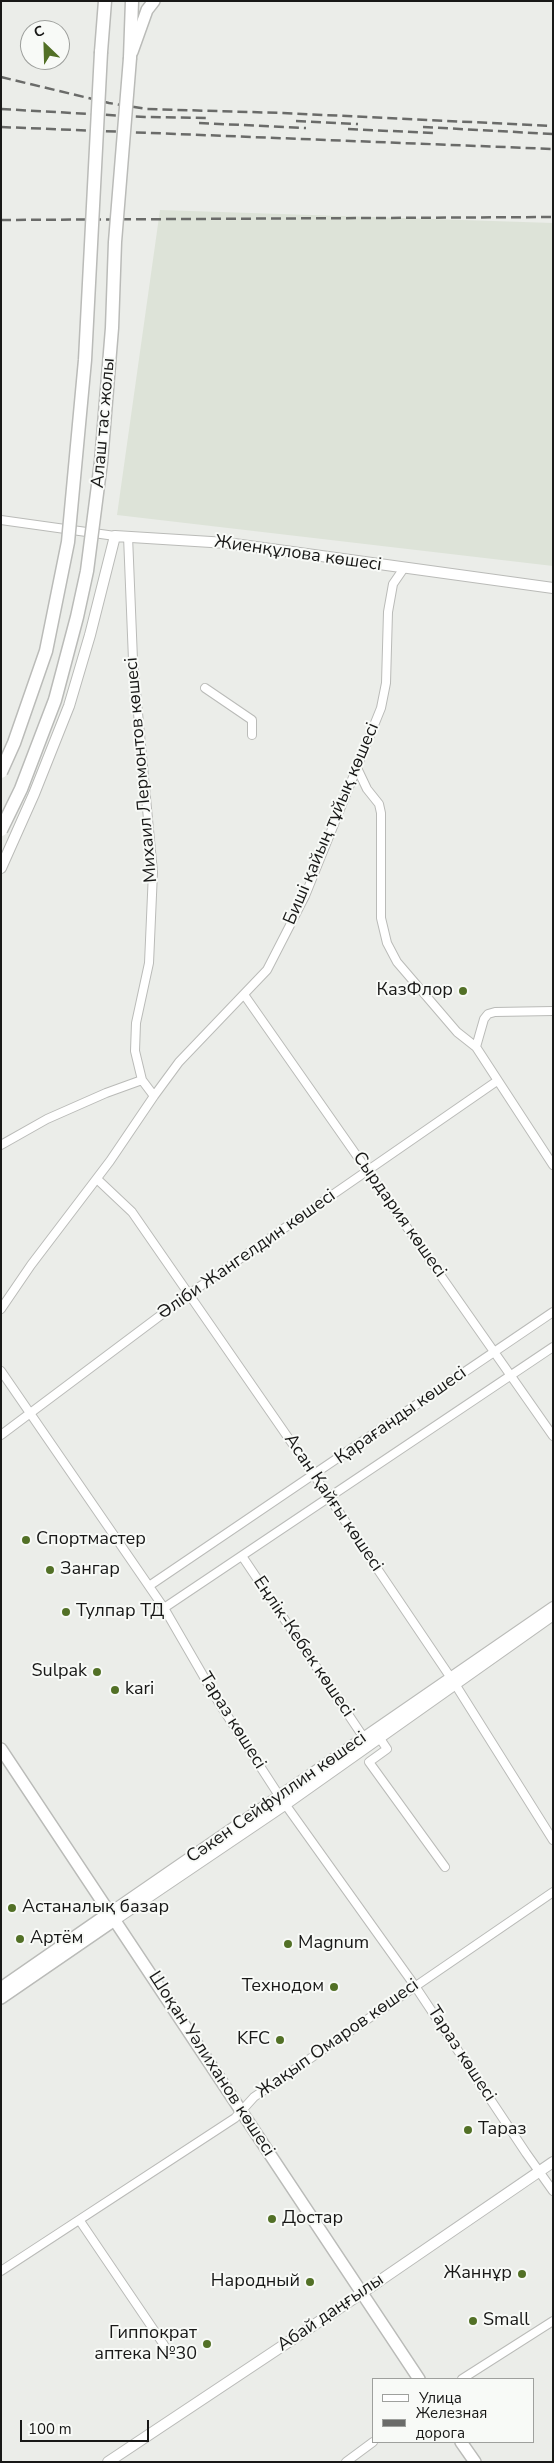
<!DOCTYPE html>
<html>
<head>
<meta charset="utf-8">
<style>
  body { margin:0 }
  #map { position:relative; width:554px; height:2463px; overflow:hidden; background:#ebede9; font-family:"Nunito Sans",sans-serif }
  canvas { display:block }
  .frame { position:absolute; inset:0; border:2px solid #181817; pointer-events:none }
  .legend { position:absolute; left:372px; top:2378px; width:162px; height:65px; box-sizing:border-box; background:#f8faf7; border:1px solid #9ea09d; margin:0; padding:6px 9px; list-style:none; font-size:15px; color:#181817 }
  .legend li { display:flex; align-items:center; gap:10px; height:25px }
  .legend b { width:25px; border:1px solid #9ea09d }
  .north { position:absolute; left:20px; top:20px; width:50px; height:50px; box-sizing:border-box; background:#f8faf7; border:1px solid #9ea09d; border-radius:50%; rotate:336deg; font-size:14px; font-weight:700; line-height:20px; text-align:center; color:#181817 }
  .north::after { content:''; display:block; margin:auto; width:18px; height:22px; background:#527026; clip-path:polygon(50% 0,100% 100%,50% 72%,0 100%) }
  .scale { position:absolute; left:20px; top:2420px; width:129px; height:22px; box-sizing:border-box; border:2px solid #181817; border-top:0; padding-left:6px; font-size:15px; line-height:18px; white-space:nowrap; color:#181817; -webkit-text-stroke:4px #f8faf7; paint-order:stroke }
</style>
</head>
<body>
<div id="map">
<canvas width="554" height="2463"></canvas>
<div class="frame"></div>
<ul class="legend">
<li><b style="height:6px;background:#fff"></b>Улица</li>
<li><b style="height:6px;background:#6a6b69"></b>Железная дорога</li>
</ul>
<div class="north">С</div>
<div class="scale">100 m</div>
</div>
<script>
const ctx = document.querySelector('canvas').getContext('2d');
ctx.lineJoin = 'round';
function paint(path, color) { ctx.fillStyle = color; ctx.fill(path, 'evenodd'); }
const shape = rows => new Path2D(rows.map(r => 'M' + r).join(''));
function strokePath(path, color, width, dash) { ctx.strokeStyle = color; ctx.lineWidth = width; ctx.lineCap = dash ? 'butt' : 'round'; ctx.setLineDash(dash || []); ctx.stroke(path); }
function drawText(font, color, halo, rows, align = 'center') {
  ctx.font = font + ' "Nunito Sans",sans-serif'; ctx.lineWidth = 4; ctx.setLineDash([]); ctx.textBaseline = 'middle'; ctx.strokeStyle = halo; ctx.fillStyle = color; for (const [text, x, y, turn = 0] of rows) {
    ctx.save(); ctx.translate(x, y); ctx.rotate((+turn || 0) * Math.PI / 180); ctx.textAlign = isNaN(turn) ? turn : align; if (halo) ctx.strokeText(text, 0, 0); ctx.fillText(text, 0, 0); ctx.restore();
  }
}
const built = shape([
  [160,210,553,223,553,566,117,515]
]);
const minor = shape([
  [1,520,115,536],
  [205,688,252,720,252,735],
  [357,768,367,789,379,804,381,813,381,918,387,943,397,962,457,1032,476,1047,553,1165],
  [245,996,553,1436],
  [476,1047,484,1019,488,1014,495,1012,553,1011],
  [154,1096,179,1062,267,970,305,896,381,708,386,683,388,612,393,584,404,568],
  [1,1145,47,1119,106,1093,142,1080],
  [97,1179,132,1212,314,1475,455,1684,553,1840],
  [1,1309,31,1265,110,1161,154,1096,142,1080,135,1051,136,1023,149,963,153,872,133,660,128,536],
  [1,1371,164,1608,219,1703,280,1797,415,1986,526,2153,553,2191],
  [1,1435,189,1294,497,1081],
  [242,1556,364,1738],
  [149,1586,553,1312],
  [164,1608,553,1347],
  [379,1737,387,1749,369,1762,445,1867],
  [80,2221,164,2345],
  [1,2271,235,2118,254,2097,553,1892],
  [462,2379,553,2321],
  [346,2462,373,2442]
]);
const tertiary = shape([
  [1,868,34,794,69,706,90,635,115,536,227,543,553,588],
  [115,1909,553,1607],
  [116,1919,286,1804,553,1615],
  [108,2462,353,2299,553,2162]
]);
const secondary = shape([
  [132,52,147,10,154,1],
  [1,1749,419,2379],
  [1,1988,115,1909],
  [1,1998,116,1919],
  [461,2442,475,2462]
]);
const primary = shape([
  [101,52,105,1],
  [130,58,132,1]
]);
const rail = shape([
  [1,77,109,103,147,109,283,113,553,126],
  [1,109,145,117,206,118],
  [296,121,358,124],
  [199,123,306,128],
  [1,127,553,149],
  [423,127,553,134],
  [348,129,433,133],
  [1,220,553,217]
]);
const primaryBridge = shape([
  [1,772,14,743,46,651,68,542,85,360,101,52],
  [1,830,21,789,55,700,77,617,87,571,101,462,112,328,115,242,130,58]
]);
const markers = [
  [463,991,5,"#527026"],
  [26,1540,5,"#527026"],
  [50,1570,5,"#527026"],
  [66,1612,5,"#527026"],
  [97,1672,5,"#527026"],
  [115,1690,5,"#527026"],
  [12,1908,5,"#527026"],
  [20,1939,5,"#527026"],
  [288,1944,5,"#527026"],
  [334,1987,5,"#527026"],
  [280,2040,5,"#527026"],
  [468,2130,5,"#527026"],
  [272,2219,5,"#527026"],
  [522,2274,5,"#527026"],
  [310,2282,5,"#527026"],
  [473,2321,5,"#527026"],
  [207,2344,5,"#527026"]
];
const streetNames = [
  ["Алаш тас жолы",104,423,-85],
  ["Жиенқұлова көшесі",298,554,8],
  ["Михаил Лермонтов көшесі",142,770,-95],
  ["Биші қайың тұйық көшесі",332,824,-67],
  ["Сырдария көшесі",399,1215,55],
  ["Әліби Жангелдин көшесі",247,1255,-35],
  ["Қарағанды көшесі",401,1416,-35],
  ["Асан Қайғы көшесі",333,1503,56],
  ["Еңлік-Кебек көшесі",303,1647,56],
  ["Тараз көшесі",232,1721,58],
  ["Сәкен Сейфуллин көшесі",277,1798,-35],
  ["Жақып Омаров көшесі",338,2039,-35],
  ["Тараз көшесі",461,2054,57],
  ["Шоқан Уәлиханов көшесі",211,2064,57],
  ["Абай даңғылы",331,2313,-34]
];
const poiNames = [
  ["КазФлор",453,991,"right"],
  ["Спортмастер",36,1540],
  ["Зангар",60,1570],
  ["Тулпар ТД",76,1612],
  ["Sulpak",87,1672,"right"],
  ["kari",125,1690],
  ["Астаналық базар",22,1908],
  ["Артём",30,1939],
  ["Magnum",298,1944],
  ["Технодом",324,1987,"right"],
  ["KFC",270,2040,"right"],
  ["Тараз",478,2130],
  ["Достар",282,2219],
  ["Жаннұр",512,2274,"right"],
  ["Народный",300,2282,"right"],
  ["Small",483,2321],
  ["Гиппократ",197,2334,"right"],
  ["аптека №30",197,2355,"right"]
];
paint(built, '#dde3d8');
strokePath(minor, '#babbb8', 10);
strokePath(tertiary, '#babbb8', 12);
strokePath(secondary, '#babbb8', 14);
strokePath(primary, '#babbb8', 15);
strokePath(minor, '#fff', 8);
strokePath(tertiary, '#fff', 10);
strokePath(secondary, '#fff', 11);
strokePath(primary, '#fff', 12);
strokePath(rail, '#6a6b69', 2.5, [10, 5]);
strokePath(primaryBridge, '#babbb8', 15, []);
strokePath(primaryBridge, '#fff', 12);
for (const [x, y, r, color] of markers) { const dot = new Path2D(); dot.arc(x, y, r, 0, 2 * Math.PI); ctx.fillStyle = color; ctx.fill(dot); strokePath(dot, '#f8faf7', 2); }
drawText('18px', '#181817', '#f8faf7', streetNames);
drawText('18px', '#181817', '#f8faf7', poiNames, 'left');
</script>
</body>
</html>
